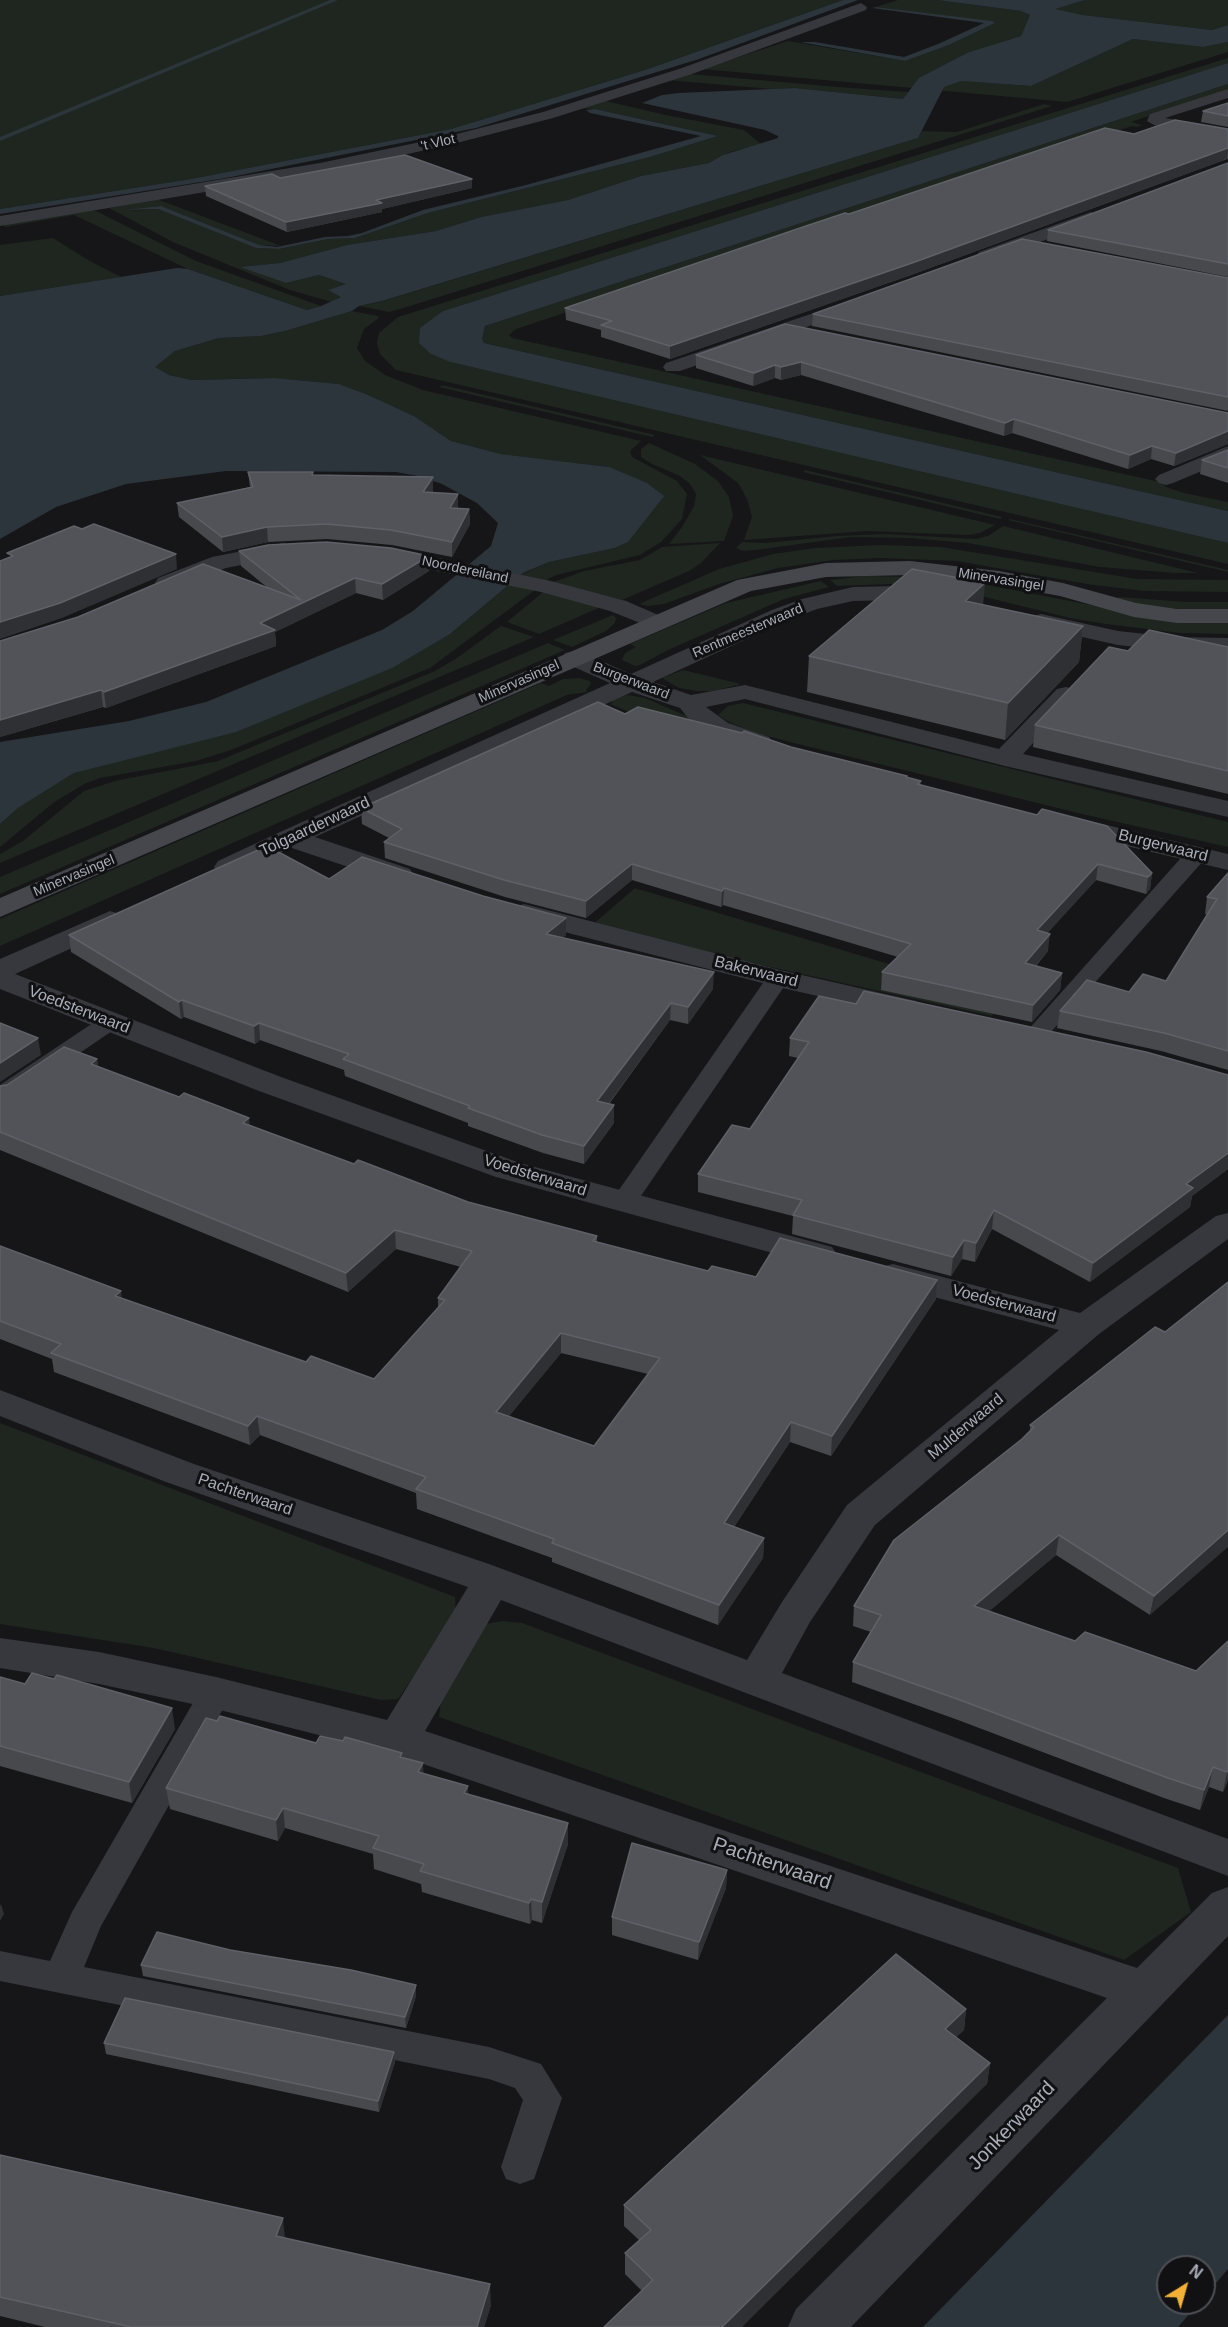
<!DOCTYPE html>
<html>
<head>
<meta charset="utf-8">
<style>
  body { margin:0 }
  #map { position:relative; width:1228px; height:2327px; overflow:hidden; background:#161618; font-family:Helvetica,sans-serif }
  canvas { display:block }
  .north { position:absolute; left:1156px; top:2255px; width:60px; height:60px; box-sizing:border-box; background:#111113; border:2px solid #4d4f55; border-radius:50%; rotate:37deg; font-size:16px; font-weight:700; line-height:24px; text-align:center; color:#a8adb8 }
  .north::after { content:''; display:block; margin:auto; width:21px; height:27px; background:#f2b134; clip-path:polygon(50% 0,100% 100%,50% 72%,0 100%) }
</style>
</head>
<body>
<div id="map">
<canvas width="1228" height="2327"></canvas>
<div class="north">N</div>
</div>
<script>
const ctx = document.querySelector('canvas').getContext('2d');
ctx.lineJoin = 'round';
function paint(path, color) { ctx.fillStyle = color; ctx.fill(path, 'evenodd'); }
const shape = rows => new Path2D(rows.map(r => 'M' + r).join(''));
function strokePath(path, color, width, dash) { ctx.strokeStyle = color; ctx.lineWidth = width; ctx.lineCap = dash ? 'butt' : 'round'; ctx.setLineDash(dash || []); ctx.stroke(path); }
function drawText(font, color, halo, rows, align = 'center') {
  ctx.font = font + ' Helvetica,sans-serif'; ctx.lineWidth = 6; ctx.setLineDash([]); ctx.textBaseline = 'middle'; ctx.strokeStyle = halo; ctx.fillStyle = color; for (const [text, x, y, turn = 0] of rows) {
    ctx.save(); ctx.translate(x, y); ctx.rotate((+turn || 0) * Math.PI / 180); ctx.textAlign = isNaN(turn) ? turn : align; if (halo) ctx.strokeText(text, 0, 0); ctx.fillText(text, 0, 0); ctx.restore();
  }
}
const green = shape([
  [0,0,843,0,645,70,451,129,191,179,0,209],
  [898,0,937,0,1021,11,1030,15,1021,36,969,52,917,82,963,81,1031,86,1133,39,1203,47,1228,42,1228,52,1067,102,702,69,788,41,905,61,949,45,995,23,876,7],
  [1085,0,1228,0,1228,25,1212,30,1083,15,1053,9],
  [1228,58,1228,63,443,311,431,354,450,362,1228,543,1228,564,396,370,380,354,377,343,379,333,398,317],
  [690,74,838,87,908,92,903,99,795,88,771,89,667,80],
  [1228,84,1228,90,1131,122,1142,125,1137,127,1132,126,993,171,516,329,509,335,512,338,594,356,1160,482,1166,487,1184,493,1228,502,1228,511,484,343,482,339,485,326],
  [602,100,661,114,744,130,761,144,730,152,709,163,641,176,568,200,481,217,436,231,347,245,280,263,242,267,286,283,319,275,347,284,329,290,342,296,332,302,290,290,173,242,109,208,157,199,281,246,259,245,161,206,130,211,158,209,256,248,279,249,328,239,355,238,428,213,650,157,718,136,595,109,576,108],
  [1044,104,1052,106,397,310,389,312,359,306,383,301,918,138,922,131,957,132],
  [92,209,196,261,321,306,307,310,188,269,74,215,5,227,2,223],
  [53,238,88,260,121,277,0,296,0,245],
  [352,311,378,316,379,318,364,329,357,348,365,361,385,375,423,390,641,441,630,451,632,457,677,481,687,494,682,519,661,542,640,555,556,575,542,582,520,575,549,562,615,548,628,542,609,467,501,454,451,441,414,416,366,394,339,384,275,378,192,380,169,375,154,367,175,351,219,338,261,336,285,331],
  [442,385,655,435,652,437,439,387],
  [649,443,695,464,718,481,729,497,733,516,724,541,669,544,682,527,694,506,696,494,690,484,680,476,652,464,641,457,641,449],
  [700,455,995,525,980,533,968,535,868,531,744,540,752,517,747,499,738,483],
  [805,470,1002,517,1000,519,803,472],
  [1010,519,1228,570,1228,572,1008,520],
  [1003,526,1198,573,1175,573,1100,567,968,543,909,538,851,537,756,550,743,551,736,548,742,542,765,543,837,536,885,534,975,539,988,536],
  [720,543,701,563,689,571,622,600,551,583,584,571,640,560,662,547],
  [882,545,941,547,1137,579,1228,580,1228,592,1146,591,1093,585,957,561,881,558,834,560,778,568,719,584,664,604,648,606,639,604,719,569,773,554,815,548],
  [864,576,924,577,977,583,1096,606,1228,621,1228,634,1180,633,1106,624,1070,618,948,588,891,584,837,586,830,580],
  [821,581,829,587,784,599,668,650,640,665,635,666,622,660,625,653,636,647,630,644,726,603],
  [510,584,535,590,430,668,231,750,196,761,100,778,84,784,53,803,0,847,0,824,18,808,74,773,133,757,450,634],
  [543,592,601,607,539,634,507,622],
  [1119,597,1187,602,1228,602,1228,612,1137,606,1117,598],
  [613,615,616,618,615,623,606,631,572,647,553,640],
  [501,626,534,637,0,863,0,854,23,841,84,791,115,781,218,761,435,671,457,658],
  [548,643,565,650,0,894,0,877],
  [683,670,741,684,714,691,696,691,679,688,662,678],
  [579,678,590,681,591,684,586,690,587,692,567,695,0,946,0,919,541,683,549,686,563,679],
  [628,695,645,698,758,747,646,719,610,704,613,702,609,699],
  [743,703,1228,822,1228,847,1082,814,794,743,755,733,727,721,718,715,728,706],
  [635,888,1006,999,992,1016,590,927],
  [0,1423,455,1597,456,1615,398,1699,381,1700,154,1648,0,1624],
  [502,1621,522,1623,1178,1868,1191,1912,1124,1960,439,1717,441,1700,486,1624]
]);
const water = shape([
  [843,0,858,0,699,59,476,128,226,178,0,214,0,209,191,179,451,129,645,70],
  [937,0,1085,0,1055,9,1083,15,1212,30,1228,25,1228,42,1203,47,1133,39,1031,86,961,81,944,87,918,138,382,301,359,306,352,311,285,331,261,336,219,338,175,351,155,367,169,375,192,380,275,378,339,384,366,394,414,416,451,441,501,454,609,467,647,483,664,496,628,542,615,548,549,562,523,573,450,634,392,668,236,732,74,773,18,808,0,824,0,742,129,721,206,702,382,630,413,611,491,546,498,523,477,503,442,484,418,476,396,472,226,471,126,484,56,507,0,539,0,296,177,268,188,269,307,310,321,306,341,297,328,290,346,284,319,275,286,283,240,267,280,263,347,245,436,231,481,217,568,200,641,176,709,163,723,155,778,138,778,136,765,130,642,103,662,95,679,93,795,88,903,99,919,78,969,52,1021,36,1030,15,1021,11],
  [876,7,992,21,995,23,949,45,905,61,800,42,815,42,904,57,938,44,984,23,872,8],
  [1228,63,1228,84,485,326,482,339,484,343,1228,511,1228,543,450,362,431,354,419,343,420,328,443,311],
  [595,109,718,136,650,157,428,213,355,238,328,239,279,249,256,248,158,209,126,210,161,206,259,245,277,247,325,237,348,236,362,233,423,210,526,185,701,136,590,113,586,110],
  [1228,2015,1228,2269,1204,2297,1204,2267,1168,2267,1168,2303,1199,2303,1178,2327,923,2327]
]);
const stream = shape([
  [330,0,338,0,0,141,0,137,330,0]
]);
const lane = shape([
  [1196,849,1204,850,1207,855,1204,860,1043,1041,1035,1043,1027,1041,1023,1036,1027,1031,1188,850,1196,849],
  [778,971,786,973,790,978,632,1209,623,1211,614,1209,610,1203,614,1197,770,973,778,971],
  [110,1015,118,1017,122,1022,118,1027,9,1101,0,1103,0,1085,102,1017,110,1015],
  [216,1681,228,1684,232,1693,101,1926,84,1967,489,2047,541,2064,562,2098,534,2179,520,2184,506,2179,501,2167,523,2100,515,2088,489,2079,0,1981,0,1951,50,1961,72,1912,204,1684,216,1681]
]);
const street = shape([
  [861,3,867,7,866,10,692,74,553,118,449,145,320,173,0,226,0,216,320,163,449,136,543,112,682,68,861,3],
  [1228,89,1228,98,1165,118,1228,129,1228,139,1154,125,1147,121,1150,114,1228,89],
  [1091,212,1099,217,1097,221,991,260,979,260,976,256,979,252,1091,212],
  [855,299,861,300,864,304,861,308,680,371,666,371,663,367,666,363,855,299],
  [1228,446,1228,460,1173,483,1166,485,1159,483,1155,479,1159,475,1228,446],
  [283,543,291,545,294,550,291,555,226,568,166,590,158,588,155,583,158,578,212,557,283,543],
  [385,547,551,581,626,601,663,617,667,622,663,627,655,629,610,611,541,592,377,559,374,554,377,549,385,547],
  [897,586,929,589,937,591,941,596,937,601,929,603,897,600,853,601,817,609,788,620,653,682,691,695,745,685,999,749,1057,689,1066,687,1075,689,1078,694,1023,754,1228,801,1228,817,1005,766,745,699,706,707,728,723,769,737,773,742,769,747,760,750,710,733,688,718,680,708,632,692,315,837,410,869,414,875,410,881,400,883,390,881,292,848,228,875,218,873,214,867,218,861,280,832,610,683,565,663,562,658,565,653,574,651,583,653,631,674,772,610,802,599,853,587,897,586],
  [1041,614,1118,631,1173,637,1228,638,1228,652,1173,651,1118,645,1033,626,1029,621,1033,616,1041,614],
  [1073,817,1228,854,1228,870,1063,831,1059,825,1063,819,1073,817],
  [524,904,780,970,916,1001,920,1007,916,1013,905,1016,778,987,514,919,510,913,514,907,524,904],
  [110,911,120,914,124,920,120,926,15,974,281,1077,520,1163,832,1247,837,1255,832,1263,820,1266,496,1177,259,1091,0,989,0,959,110,911],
  [1228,1213,1228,1239,1099,1334,875,1525,810,1622,782,1673,1228,1839,1228,1876,501,1600,425,1731,1137,1968,1212,1893,1228,1887,1228,1936,851,2327,788,2327,796,2309,1107,1998,394,1754,216,1709,99,1684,0,1668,0,1638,99,1652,216,1677,387,1720,468,1587,166,1482,0,1416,0,1390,194,1464,489,1564,747,1660,782,1602,847,1505,1059,1330,881,1283,876,1275,881,1267,893,1264,1080,1313,1216,1216,1228,1213]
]);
const secondary = shape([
  [910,561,999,571,1063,583,1136,603,1177,609,1228,609,1228,623,1177,623,1134,617,1060,596,999,585,910,575,826,577,751,591,0,917,0,898,737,580,826,563,910,561]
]);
const wall = shape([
  [1228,103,1228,127,1201,122,1203,111],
  [1228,129,1228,159,1227,159,911,275,670,359,601,337,601,330,566,320,565,308,849,214,1134,134],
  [1228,163,1228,277,1047,241,1048,230],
  [280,178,472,179,472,188,382,209,382,212,287,232,206,196,205,186],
  [1228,278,1228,411,812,326,813,314],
  [785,324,1228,413,1228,444,1174,466,1151,459,1128,469,1012,433,1004,436,801,375,781,380,775,378,753,386,696,368,696,355],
  [1228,450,1228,483,1200,474,1202,460],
  [248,472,313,475,433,491,433,492,458,508,469,509,470,524,452,557,392,545,327,539,268,542,223,552,179,517,177,503,250,487],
  [239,551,429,556,429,571,383,600,356,593,275,632,276,646,106,708,103,707,0,737,268,588,241,566],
  [1083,626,1079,662,1005,740,807,692,809,656],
  [1228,647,1228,794,1033,747,1035,725,1128,651],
  [625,714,791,747,907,776,907,778,921,781,920,785,1152,873,1150,889,1146,894,1096,880,1047,933,1048,951,1036,966,1062,973,1060,990,1032,1022,881,990,882,972,898,957,723,905,721,907,632,880,586,918,505,897,385,858,384,842,389,838,362,824,361,808],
  [1228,873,1228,1070,1161,1051,1057,1028,1060,1011,1166,981,1208,915,1205,914,1207,897],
  [329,879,483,896,566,918,566,935,562,938,713,989,688,1024,670,1020,609,1104,614,1123,584,1164,543,1153,468,1126,468,1123,345,1076,344,1070,260,1040,255,1044,184,1017,181,1019,71,952,69,935],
  [856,1004,1228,1075,1228,1169,1192,1196,1190,1207,1090,1282,992,1229,975,1262,962,1259,951,1276,792,1234,793,1216,698,1192,698,1174,750,1129,798,1058,789,1056,790,1038],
  [97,1059,98,1066,250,1125,354,1164,468,1202,597,1236,597,1242,708,1271,936,1299,831,1456,790,1442,734,1527,764,1538,763,1558,718,1625,552,1562,552,1558,417,1509,416,1493,260,1435,250,1445,54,1372,52,1359,0,1339,0,1246,122,1299,306,1362,374,1379,438,1308,438,1298,461,1267,396,1249,348,1292,0,1150,0,1086],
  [561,1353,648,1374,594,1446,509,1416],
  [1228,1282,1150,1615,1056,1555,989,1611,1075,1641,1196,1671,1228,1641,1228,1780,1223,1792,1209,1787,1200,1810,1164,1798,958,1720,852,1682,853,1662,871,1632,853,1626,854,1606,1030,1431,1030,1425,1165,1332],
  [0,1677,175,1729,132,1803,0,1766],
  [217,1721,316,1743,402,1758,423,1773,568,1844,542,1923,532,1920,530,1924,422,1892,421,1884,374,1869,373,1854,285,1828,278,1841,170,1809,166,1788],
  [727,1870,726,1888,698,1960,612,1935,612,1917],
  [230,1950,416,1996,406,2028,143,1976,141,1965],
  [966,2009,964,2030,956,2037,990,2063,987,2084,642,2291,625,2274,625,2253,639,2240,624,2226,624,2205],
  [104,2043,394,2052,395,2062,379,2112,106,2054],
  [0,2155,285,2239,491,2305,484,2327,45,2327,0,2316]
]);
const shadedWall = shape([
  [1228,148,1227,159,911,275,670,359,670,346],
  [472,179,472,188,382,209,382,212,287,232,286,222,376,200],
  [801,362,801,375,781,380,781,367],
  [775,365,775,378,753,386,754,373],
  [1014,419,1012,433,1004,436,1005,423],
  [1228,431,1228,444,1174,466,1176,453],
  [1152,446,1151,459,1128,469,1130,455],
  [433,477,433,491,424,506,423,492],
  [458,494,458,509,450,508],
  [469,509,470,524,452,557,452,542],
  [267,527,268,542,223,552,222,537],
  [176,554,177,569,62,618,0,639,0,622],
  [429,556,429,571,383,600,382,584],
  [355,578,356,593,275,632,276,646,106,708,104,692,260,623],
  [985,583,982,618,965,601],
  [1083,626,1079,662,1005,740,1008,703],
  [101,690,103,707,0,737,0,720],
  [632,864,632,880,586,918,586,901],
  [1098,864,1096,880,1035,947,1037,930],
  [1152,873,1150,889,1146,894,1148,877],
  [724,888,723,905,721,907,722,891],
  [566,918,566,935,546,951,546,934],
  [1050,934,1048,951,1023,980,1025,963],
  [714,972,713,989,688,1024,688,1007],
  [1062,973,1060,990,1032,1022,1033,1005],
  [182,1000,184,1017,181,1019,179,1002],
  [671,1003,670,1020,597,1119,597,1101],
  [259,1023,260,1040,255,1044,254,1026],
  [38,1038,41,1055,0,1082,0,1063],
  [97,1059,99,1077,91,1064],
  [614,1105,614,1123,584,1164,584,1146],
  [249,1118,251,1137,243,1123],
  [1228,1153,1228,1169,1192,1196,1190,1207,1090,1282,1093,1263,1186,1184],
  [994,1210,992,1229,975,1262,976,1243],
  [395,1230,396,1249,348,1292,346,1273],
  [964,1240,962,1259,951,1276,953,1257],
  [937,1280,936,1299,831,1456,832,1436],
  [121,1291,124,1310,115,1296],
  [561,1333,561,1353,497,1431,496,1412],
  [257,1416,260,1435,250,1445,248,1426],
  [791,1422,790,1442,723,1543,724,1523],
  [1228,1530,1228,1547,1150,1615,1154,1596],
  [1059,1535,1056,1555,972,1626,974,1606],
  [764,1538,763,1558,718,1625,719,1605],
  [172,1708,175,1729,132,1803,129,1782],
  [423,1763,424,1784,418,1772],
  [1213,1767,1209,1787,1200,1810,1204,1790],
  [1228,1770,1228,1780,1223,1792,1227,1772],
  [468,1786,469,1807,464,1793],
  [283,1808,285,1828,278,1841,276,1820],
  [568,1823,568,1844,542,1923,542,1902],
  [727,1870,726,1888,698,1960,699,1942],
  [531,1899,532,1920,530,1924,529,1903],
  [1,1904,4,1914,0,1921,0,1906],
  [416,1985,416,1996,406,2028,405,2017],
  [966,2009,964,2030,943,2050,945,2029],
  [394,2052,395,2062,379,2112,378,2101],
  [990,2063,987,2084,742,2327,722,2327],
  [283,2218,285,2239,276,2236],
  [490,2284,491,2305,484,2327,477,2327]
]);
const building = shape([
  [1228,103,1228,116,1203,111,1228,103],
  [1175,120,1228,129,1228,148,912,263,670,346,601,325,612,321,565,308,806,226,845,213,849,214,1105,128,1134,134,1175,120],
  [405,155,472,179,376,200,382,203,286,222,205,186,272,174,280,178,405,155],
  [1228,163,1228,264,1048,230,1228,163],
  [1022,239,1228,278,1228,397,813,314,1022,239],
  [785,324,1228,413,1228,431,1176,453,1152,446,1130,455,1014,419,1005,423,801,362,781,367,775,365,754,373,696,355,785,324],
  [1228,450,1228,468,1202,460,1228,450],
  [248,472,313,472,312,475,433,477,423,492,458,494,450,508,469,509,452,542,391,530,326,524,267,527,222,537,177,503,253,487,248,472],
  [94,524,176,554,60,603,0,622,0,561,13,556,7,553,74,526,82,529,94,524],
  [326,542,391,548,429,556,382,584,355,578,260,623,275,630,104,692,101,690,0,720,0,641,78,617,203,564,301,600,239,551,268,545,326,542],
  [912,569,985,583,965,601,1083,626,1008,703,809,656,912,569],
  [1149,630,1228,647,1228,771,1035,725,1109,647,1128,651,1149,630],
  [598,702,625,714,638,707,742,733,744,731,791,747,907,776,906,777,921,781,917,784,1037,815,1042,809,1107,826,1152,873,1148,877,1098,864,1037,930,1050,934,1025,963,1062,973,1033,1005,882,972,911,944,724,888,722,891,632,864,586,901,504,880,384,842,402,829,361,808,598,702],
  [267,846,329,879,362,857,483,896,566,918,546,934,714,972,688,1007,671,1003,597,1101,614,1105,584,1146,542,1135,468,1108,470,1106,343,1059,349,1054,259,1023,254,1026,182,1000,179,1002,69,935,267,846],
  [1228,873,1228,1051,1164,1033,1060,1011,1087,980,1129,992,1143,974,1166,981,1217,899,1207,897,1228,873],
  [864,991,1146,1052,1228,1075,1228,1153,1186,1184,1193,1188,1093,1263,994,1210,976,1243,964,1240,953,1257,793,1215,802,1200,698,1174,732,1125,750,1129,809,1042,790,1038,819,996,856,1004,864,991],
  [0,1023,38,1038,0,1063,0,1023],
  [64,1047,97,1059,91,1064,179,1097,184,1093,218,1106,249,1118,243,1123,354,1164,358,1160,468,1202,597,1236,593,1241,708,1271,712,1266,756,1277,780,1238,937,1280,832,1436,791,1422,724,1523,764,1538,719,1605,552,1543,554,1539,416,1489,426,1477,257,1416,248,1426,51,1353,61,1344,0,1321,0,1246,121,1291,115,1296,306,1362,311,1356,374,1379,445,1300,438,1298,472,1251,395,1230,346,1273,0,1132,0,1086,7,1085,64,1047],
  [561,1333,660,1358,594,1446,496,1412,561,1333],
  [1228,1282,1228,1530,1154,1596,1059,1535,974,1606,1075,1641,1085,1632,1196,1671,1228,1641,1228,1770,1227,1772,1213,1767,1204,1790,1168,1778,960,1700,853,1662,881,1615,854,1606,894,1540,1022,1439,1034,1427,1030,1425,1155,1327,1165,1332,1228,1282],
  [32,1673,54,1679,57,1675,172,1708,129,1782,0,1746,0,1677,25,1684,32,1673],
  [220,1716,316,1743,320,1736,343,1741,345,1737,402,1753,400,1757,423,1763,418,1772,468,1786,464,1793,568,1823,542,1902,531,1899,529,1903,420,1871,424,1864,373,1848,379,1836,283,1808,276,1820,166,1788,206,1718,217,1721,220,1716],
  [632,1843,727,1870,699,1942,612,1917,632,1843],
  [157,1932,230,1950,351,1970,416,1985,405,2017,141,1965,157,1932],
  [896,1954,966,2009,945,2029,990,2063,722,2327,604,2327,653,2280,625,2253,651,2230,624,2205,896,1954],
  [125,1998,394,2052,378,2101,104,2043,125,1998],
  [0,2155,283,2218,276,2236,490,2284,477,2327,131,2327,0,2297,0,2155]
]);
const farStreetnames = [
  ["'t Vlot",438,143,-13],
  ["Noordereiland",465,570,12],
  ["Minervasingel",1001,580,9],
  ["Rentmeesterwaard",748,631,-23],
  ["Burgerwaard",631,681,21],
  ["Minervasingel",519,682,-24],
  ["Minervasingel",74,876,-23]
];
const streetNames = [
  ["Tolgaarderwaard",315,827,-25],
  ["Burgerwaard",1163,846,14],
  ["Bakerwaard",756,972,14],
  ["Voedsterwaard",79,1010,21],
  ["Voedsterwaard",535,1176,17],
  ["Voedsterwaard",1004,1304,15],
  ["Mulderwaard",966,1427,-40],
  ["Pachterwaard",245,1495,19]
];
const nearStreetnames = [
  ["Pachterwaard",772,1864,19],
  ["Jonkerwaard",1012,2126,-46]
];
paint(green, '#1e261f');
paint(water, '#2c353c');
paint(stream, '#2c353c');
paint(lane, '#37383d');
paint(street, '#37383d');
paint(secondary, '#45474d');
paint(wall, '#47494d');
paint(shadedWall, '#2f3033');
paint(building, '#525359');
strokePath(building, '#5f6168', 1.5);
drawText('14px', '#a8adb8', '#111113', farStreetnames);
drawText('16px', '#a8adb8', '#111113', streetNames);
drawText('20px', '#a8adb8', '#111113', nearStreetnames);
</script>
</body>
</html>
